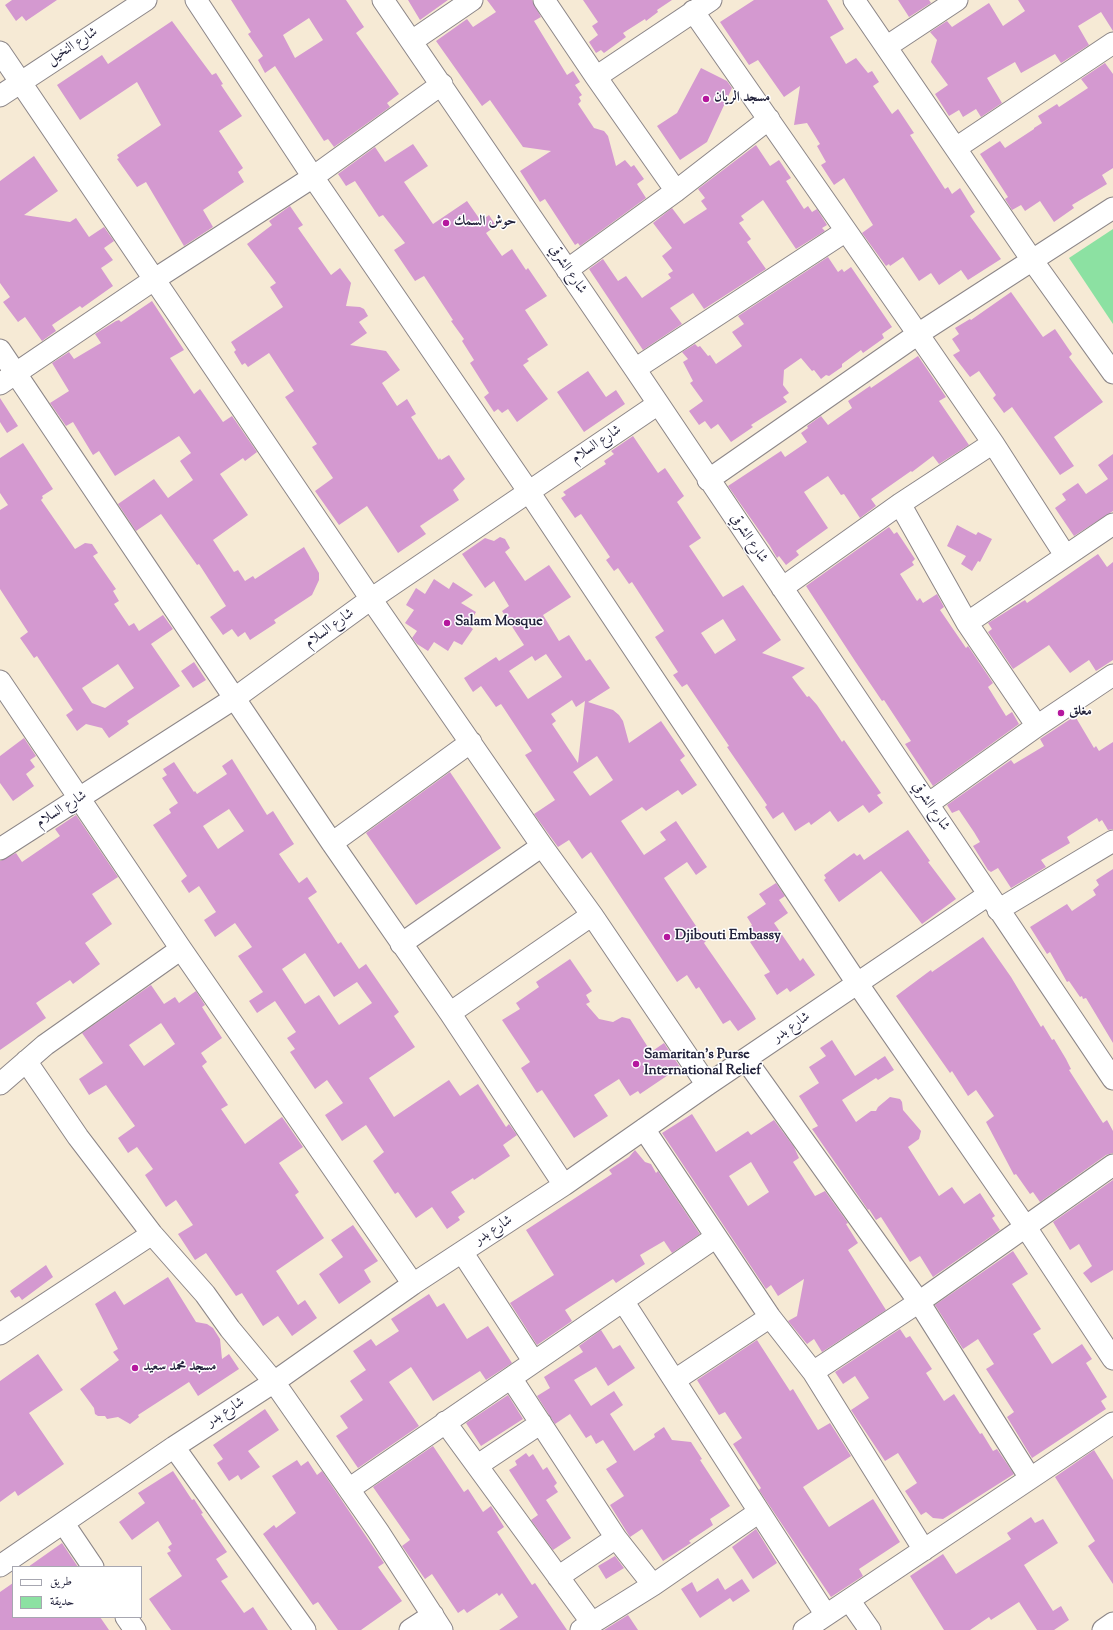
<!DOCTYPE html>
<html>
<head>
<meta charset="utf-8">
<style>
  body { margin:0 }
  #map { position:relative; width:1113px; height:1630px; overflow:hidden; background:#f6ead5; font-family:"Sorts Mill Goudy",Amiri,serif }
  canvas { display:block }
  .legend { position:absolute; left:12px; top:1566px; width:130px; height:52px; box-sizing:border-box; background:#fff; border:1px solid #a7a7b1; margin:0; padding:5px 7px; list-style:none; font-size:12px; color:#22223b }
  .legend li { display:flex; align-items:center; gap:8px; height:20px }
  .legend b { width:20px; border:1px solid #a7a7b1 }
</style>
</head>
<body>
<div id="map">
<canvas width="1113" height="1630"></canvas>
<ul class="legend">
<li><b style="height:5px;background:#fff"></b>طريق</li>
<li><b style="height:11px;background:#8ce1a2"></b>حديقة</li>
</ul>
</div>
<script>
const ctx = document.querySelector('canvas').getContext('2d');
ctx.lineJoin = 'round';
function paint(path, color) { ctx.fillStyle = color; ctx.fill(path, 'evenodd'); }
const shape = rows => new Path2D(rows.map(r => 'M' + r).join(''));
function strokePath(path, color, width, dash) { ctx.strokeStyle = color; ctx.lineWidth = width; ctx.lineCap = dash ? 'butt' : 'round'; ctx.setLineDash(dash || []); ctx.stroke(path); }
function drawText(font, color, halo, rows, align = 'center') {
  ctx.font = font + ' "Sorts Mill Goudy",Amiri,serif'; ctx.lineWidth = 3; ctx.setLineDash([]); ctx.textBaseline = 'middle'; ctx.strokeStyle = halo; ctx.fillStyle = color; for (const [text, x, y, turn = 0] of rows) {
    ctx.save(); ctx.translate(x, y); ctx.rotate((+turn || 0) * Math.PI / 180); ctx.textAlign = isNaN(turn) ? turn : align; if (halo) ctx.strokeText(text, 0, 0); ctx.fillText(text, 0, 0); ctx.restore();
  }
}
const green = shape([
  [1113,229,1113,324,1069,258]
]);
const building = shape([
  [12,0,57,0,26,21,22,16,16,21,5,5],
  [231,0,346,0,364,27,356,33,399,94,387,103,390,107,334,147,328,139,324,141,275,66,265,73,258,60,263,56,248,34,251,32],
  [309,18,323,40,295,58,283,35],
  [408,0,448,0,420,20],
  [487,0,532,0,541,17,534,21,567,75,573,71,580,82,575,85,582,95,579,97,581,101,578,104,594,128,604,131,608,136,616,166,625,160,631,167,634,165,644,179,637,184,646,198,580,246,578,243,575,245,545,199,540,202,520,171,551,151,523,147,490,100,482,106,436,41,467,19,473,27,496,12],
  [583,0,672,0,657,10,658,12,646,21,645,19,623,33,626,37,604,53,601,50,596,53,589,42,598,35,592,26,598,22],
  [754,0,827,0,844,29,830,37,846,64,856,58,868,73,872,71,879,82,873,86,892,114,898,109,914,133,910,135,945,189,948,187,952,194,960,188,975,212,970,216,1001,259,968,280,961,270,939,285,931,273,919,281,903,257,890,266,889,264,886,266,862,233,873,225,844,178,834,185,821,165,826,162,817,146,820,144,807,123,794,125,800,86,784,97,758,60,749,65,720,22],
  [898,0,929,0,931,3,909,17],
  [1018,0,1113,0,1113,31,1101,12,1078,26,1089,45,1061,63,1055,54,1021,73,1015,62,987,78,1002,103,981,117,976,109,963,117,959,110,949,116,935,94,948,85,931,62,937,40,930,32,947,21,952,27,989,3,1003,26,1025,11],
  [172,21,212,75,216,73,223,84,221,85,242,116,219,131,243,168,238,172,244,182,203,210,213,227,184,246,146,182,137,187,117,159,119,158,117,155,161,125,137,82,80,120,57,85,102,55,108,64],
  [1105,63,1113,74,1113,168,1102,175,1107,184,1072,205,1074,208,1054,222,1040,201,1025,211,1021,205,1012,210,1005,199,1008,197,980,154,1000,141,1005,148,1034,129,1034,128,1042,123,1038,116,1057,104,1059,107,1088,88,1081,79],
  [701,68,727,81,732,88,707,142,680,160,657,126,677,113],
  [413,144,428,166,404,182,433,224,467,201,481,221,489,215,496,226,486,233,502,256,512,249,526,270,528,268,547,296,525,310,548,345,527,359,529,361,523,365,548,399,517,422,508,409,502,413,498,409,494,412,484,397,489,393,470,363,474,360,462,341,464,339,451,321,453,320,424,276,415,281,394,250,405,243,383,215,379,217,355,181,346,186,338,174,375,147,385,162],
  [756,145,770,166,779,160,791,178,786,181,804,209,808,206,812,212,817,209,827,225,822,228,825,231,796,249,763,200,741,216,744,220,739,223,751,239,747,242,766,269,704,309,693,293,670,308,682,324,643,350,589,269,603,259,618,281,626,276,642,298,671,278,668,274,673,271,662,256,672,248,653,223,672,208,684,224,707,209,701,201,705,198,698,189],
  [34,156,58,191,24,215,70,222,76,218,89,237,104,227,114,241,104,248,113,260,101,268,113,286,82,308,80,306,52,325,56,331,42,341,25,317,18,322,3,302,10,297,0,283,0,181],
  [290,206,303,225,298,228,331,275,340,268,351,283,346,306,360,307,364,309,368,316,359,322,367,333,350,345,386,351,400,370,382,383,397,406,407,399,416,414,411,417,439,460,440,458,441,460,449,455,465,479,453,490,459,500,420,526,426,534,398,553,367,506,339,525,315,491,333,478,312,447,317,444,285,397,294,391,269,353,248,367,245,363,242,365,234,352,236,350,231,342,283,307,270,287,276,283,247,244,272,225,269,221],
  [828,257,838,272,842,269,844,272,851,267,892,327,882,334,884,338,863,353,861,350,842,364,842,367,829,376,826,375,821,379,814,370,812,371,801,358,784,370,783,385,789,393,783,397,787,402,751,425,753,427,731,442,718,424,711,429,705,421,699,425,689,411,703,401,690,383,693,381,683,362,688,359,682,352,695,344,698,347,700,346,708,356,710,355,716,364,742,346,732,332,744,324,738,316],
  [1011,292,1043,337,1055,329,1072,354,1069,357,1103,402,1054,437,1074,466,1060,475,1012,407,1004,413,993,398,996,395,979,371,970,377,953,355,960,351,952,339,959,334,955,328,970,319,971,320],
  [152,301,184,350,170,358,194,394,200,389,223,422,232,416,257,452,245,461,243,458,220,474,248,515,213,540,234,572,238,570,245,581,253,576,255,579,304,547,319,573,319,580,312,595,274,620,276,623,250,640,245,632,238,637,232,629,223,635,210,617,226,606,199,564,197,565,161,514,136,531,118,504,154,479,168,498,193,480,180,461,191,453,179,436,115,476,99,451,93,455,73,422,66,426,50,403,69,391,52,363,69,352,74,359,101,343,95,334,116,321,119,320,121,322],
  [918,356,946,397,939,401,969,445,939,464,933,456,912,472,911,471,871,499,876,506,860,518,844,494,841,495,828,476,804,492,828,528,796,551,799,555,786,565,779,556,777,558,770,546,728,486,781,451,785,457,807,442,801,433,808,428,807,426,821,416,828,425,852,408,848,401,870,386,871,388],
  [588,371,606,397,616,390,625,404,584,432,557,392],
  [0,398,18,426,7,433,0,422],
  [633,436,658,473,665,468,684,496,677,502,701,538,689,546,723,597,743,585,781,640,762,653,805,668,792,677,807,697,809,696,817,705,842,742,844,740,881,793,877,795,883,803,869,813,863,805,838,822,830,811,811,825,809,822,795,831,783,812,773,819,765,807,767,805,727,747,729,746,687,684,682,687,673,675,678,672,655,637,664,631,632,582,629,584,618,568,614,571,606,560,610,557,581,514,575,518,561,498,566,495,563,492,606,464,604,461,614,454,611,451],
  [723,619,736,640,715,654,701,633],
  [23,443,53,489,42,496,43,498,41,500,75,549,85,543,92,544,98,553,93,556,116,589,113,591,119,601,114,604,129,626,134,623,139,631,163,615,173,629,151,644,180,686,127,721,129,724,109,738,102,728,86,724,77,731,66,715,73,710,37,656,34,658,20,638,28,632,0,589,0,510,8,505,0,493,0,458],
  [118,664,134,688,105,708,92,703,82,688],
  [1113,454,1113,511,1074,536,1055,508,1066,500,1062,494,1078,483,1086,494,1108,479,1098,465],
  [957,525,976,535,978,532,992,539,980,562,978,561,972,571,961,564,966,556,947,546],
  [889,527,894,534,897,532,915,559,912,562,914,565,900,574,917,601,920,598,923,603,937,594,944,607,940,610,966,648,968,646,993,683,988,687,1006,716,1012,712,1019,724,933,786,905,744,911,741,884,700,882,701,855,661,806,586],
  [500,537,505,539,510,548,505,552,525,581,549,565,571,597,543,615,559,641,569,635,586,661,590,659,610,688,588,702,613,710,619,715,623,721,629,743,661,721,685,756,680,760,697,785,682,795,678,790,646,811,642,807,621,821,644,855,666,840,660,832,676,821,707,867,696,875,687,862,664,878,706,941,704,943,752,1012,756,1019,738,1031,730,1020,723,1024,699,987,696,989,687,975,677,982,591,852,582,859,569,840,558,847,534,814,555,800,525,755,532,751,501,704,496,707,481,686,473,692,464,678,496,657,499,661,524,645,502,611,509,606,494,581,485,588,462,554,485,538,494,541],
  [546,654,562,677,528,699,509,671,532,656,535,661],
  [572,700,576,707,585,701,578,763,552,724,556,721,551,714],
  [597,756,613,780,590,796,573,772],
  [1098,554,1107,567,1113,562,1113,660,1096,671,1089,660,1070,673,1049,645,1013,669,988,632,992,629,988,623,1025,600,1027,603],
  [434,579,449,589,453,582,473,595,461,603,476,612,468,625,473,629,462,645,454,641,448,651,434,642,428,651,417,644,412,638,417,631,405,623,414,610,406,605,416,588,425,594],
  [194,662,206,680,193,688,181,671],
  [1075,716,1094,748,1096,746,1099,751,1113,742,1113,829,1108,830,1102,820,1099,822,1097,818,1067,837,1070,843,1041,860,1046,867,1011,888,998,868,991,872,988,870,973,846,980,842,974,832,959,810,952,813,947,805,1011,760,1014,764,1044,746,1040,739],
  [24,738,36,756,30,760,35,767,26,774,34,786,13,801,0,783,0,756],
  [232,759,267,815,273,811,294,844,279,854,299,883,307,877,317,892,308,898,338,944,341,942,359,969,366,964,399,1012,394,1016,415,1047,369,1078,394,1117,449,1080,460,1096,478,1084,506,1127,509,1124,517,1135,503,1145,510,1156,474,1180,473,1178,451,1192,465,1212,458,1217,460,1220,447,1229,432,1207,416,1218,398,1192,395,1194,373,1161,384,1152,366,1125,342,1141,325,1115,343,1103,327,1080,315,1089,290,1052,295,1049,287,1038,296,1032,275,1001,257,1013,249,1001,263,992,238,956,252,947,235,923,215,937,204,920,216,912,199,886,189,893,181,881,187,876,153,825,171,813,169,809,178,803,162,778,167,775,163,769,174,762,194,792,195,791,197,794,227,774,222,766],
  [229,809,244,831,218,849,203,826],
  [305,953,334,997,357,982,372,1003,339,1025,319,995,305,1004,282,969],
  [450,772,501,848,416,905,366,833],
  [76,815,118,877,92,894,112,924,85,943,100,964,73,984,70,980,36,1003,46,1018,0,1050,0,861,16,853,22,862,60,836,55,829],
  [908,830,930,861,928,862,956,899,922,924,881,871,839,902,824,880,826,878,824,875,854,853,857,856,860,854,864,860],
  [1113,869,1113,1043,1086,998,1083,999,1082,996,1080,997,1069,981,1067,982,1050,952,1047,954,1030,927,1067,904,1072,911,1096,895,1093,890,1099,885,1096,880],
  [776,883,785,896,779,900,788,913,774,923,800,961,803,958,815,975,790,992,787,988,777,995,764,975,770,972,750,942,755,939,748,928,752,925,747,917,766,904,759,894],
  [983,937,1011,977,1041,1027,1043,1025,1052,1040,1054,1039,1066,1059,1071,1069,1069,1070,1103,1123,1107,1120,1113,1131,1113,1153,1106,1155,1040,1202,1033,1192,1030,1194,1016,1174,1014,1175,986,1122,994,1116,976,1090,968,1096,952,1071,950,1073,896,996,931,970,932,972],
  [570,959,592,991,586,995,590,1002,586,1004,599,1019,613,1022,622,1017,630,1019,651,1052,664,1043,680,1067,640,1094,638,1091,630,1096,619,1079,594,1095,608,1116,574,1138,542,1090,537,1093,521,1068,530,1062,502,1020,520,1009,516,1003,539,987,536,982],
  [151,985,164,1004,175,997,179,1003,196,991,205,1005,202,1007,222,1038,201,1053,207,1062,202,1066,228,1105,221,1109,245,1144,282,1117,303,1147,279,1163,299,1192,295,1195,324,1238,276,1271,298,1305,305,1300,317,1318,292,1336,278,1316,263,1326,242,1293,236,1296,206,1253,195,1260,178,1234,193,1225,176,1200,166,1207,145,1175,153,1169,137,1147,128,1153,118,1138,135,1126,106,1085,89,1095,79,1079,103,1063,82,1033],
  [161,1023,175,1044,144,1066,129,1045],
  [832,1040,855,1076,885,1056,894,1070,878,1080,876,1078,842,1100,856,1122,871,1111,876,1111,878,1107,890,1097,900,1099,902,1102,903,1110,921,1131,919,1139,908,1147,939,1196,952,1187,964,1204,980,1193,995,1216,992,1218,1000,1230,933,1277,920,1256,910,1262,881,1217,876,1220,869,1209,868,1210,812,1129,818,1126,799,1096,819,1083,809,1067,826,1056,820,1048],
  [692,1114,716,1152,748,1131,751,1135,774,1120,794,1147,799,1158,793,1162,815,1196,825,1191,848,1223,846,1224,858,1243,848,1250,886,1310,822,1352,814,1339,807,1344,788,1321,797,1316,804,1279,778,1296,771,1285,766,1289,662,1133],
  [751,1162,769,1192,748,1206,729,1176],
  [635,1150,645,1162,651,1164,656,1173,658,1171,700,1234,672,1253,664,1241,640,1255,645,1264,616,1283,613,1279,565,1310,572,1321,537,1345,510,1303,554,1275,526,1230,612,1174,609,1170,629,1157],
  [1113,1180,1113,1270,1091,1283,1083,1273,1092,1266,1079,1244,1070,1250,1053,1222],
  [353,1225,378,1261,364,1270,371,1282,339,1304,319,1274,343,1257,331,1240],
  [1013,1251,1028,1274,1012,1284,1041,1329,1033,1334,1052,1364,1082,1344,1092,1359,1086,1363,1107,1397,1101,1401,1106,1409,1032,1458,1007,1417,1014,1412,986,1369,994,1364,978,1339,963,1349,935,1305],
  [46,1265,53,1277,22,1300,19,1296,15,1298,10,1291],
  [168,1277,196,1322,207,1324,213,1328,220,1339,222,1359,229,1354,239,1369,198,1396,189,1382,138,1415,139,1417,130,1424,118,1417,107,1419,105,1416,98,1416,95,1414,94,1408,80,1389,119,1360,113,1352,118,1349,95,1304,115,1291,124,1305],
  [429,1294,437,1307,444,1303,467,1339,488,1326,512,1363,486,1380,480,1371,433,1401,411,1367,389,1382,419,1426,358,1468,336,1436,348,1428,340,1416,363,1400,350,1381,366,1370,353,1351,371,1339,376,1346,399,1331,391,1319],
  [900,1329,906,1338,910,1336,932,1369,926,1373,944,1401,954,1394,980,1434,982,1433,993,1451,997,1449,1014,1474,943,1519,933,1518,926,1512,921,1515,905,1491,917,1483,898,1453,885,1461,851,1410,869,1398,855,1376,843,1384,835,1372],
  [601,1330,613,1349,620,1345,635,1368,608,1386,596,1367,574,1380,591,1406,614,1391,623,1405,610,1414,634,1451,655,1437,654,1434,664,1427,672,1440,691,1442,702,1459,700,1460,730,1506,710,1519,713,1525,689,1541,691,1543,663,1561,642,1529,630,1537,610,1505,624,1496,606,1469,617,1462,603,1440,596,1444,591,1435,586,1438,570,1414,555,1424,537,1396,550,1388,544,1377,583,1352,579,1346],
  [757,1340,790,1391,793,1389,818,1430,830,1423,851,1456,803,1487,829,1527,873,1499,900,1542,859,1569,863,1576,831,1597,759,1490,761,1488,733,1444,742,1438,725,1412,719,1415,697,1380],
  [38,1354,63,1390,29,1413,64,1464,18,1496,15,1491,0,1502,0,1381],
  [508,1395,523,1419,481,1446,466,1423],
  [265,1409,279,1430,248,1451,260,1467,241,1480,238,1475,229,1481,217,1463,223,1459,213,1445],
  [433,1446,464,1492,468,1489,483,1512,491,1506,504,1527,497,1532,532,1585,535,1583,567,1630,499,1630,518,1617,502,1593,499,1596,497,1593,467,1613,464,1609,458,1613,432,1574,425,1579,402,1546,410,1540,373,1487],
  [1094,1450,1113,1480,1113,1584,1088,1546,1095,1541,1055,1477],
  [526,1453,529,1457,533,1454,543,1470,547,1467,557,1483,554,1486,558,1492,546,1500,571,1538,553,1550,531,1520,538,1515,509,1470,517,1465,515,1461],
  [297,1460,301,1466,308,1461,317,1475,322,1471,384,1563,378,1567,402,1601,361,1630,338,1630,318,1602,313,1605,263,1534,274,1525,276,1528,296,1513,272,1476],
  [173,1471,192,1500,194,1499,203,1513,201,1514,227,1552,216,1559,228,1577,221,1581,244,1613,253,1607,268,1630,171,1630,149,1599,182,1576,167,1553,171,1551,168,1547,172,1544,158,1521,132,1540,119,1522,145,1503,138,1493],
  [1031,1517,1035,1523,1043,1519,1058,1543,1024,1565,1053,1611,1061,1606,1069,1620,1054,1630,1037,1630,1019,1602,991,1620,989,1617,970,1630,944,1630,910,1576,943,1554,956,1574,1011,1539,1007,1533],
  [756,1529,777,1563,753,1579,732,1547],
  [62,1543,78,1567,28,1567],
  [615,1556,624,1568,606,1579,598,1566],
  [718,1578,725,1590,742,1579,750,1591,733,1602,730,1598,700,1618,681,1589,692,1582,697,1592],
  [13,1583,13,1617,100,1617,109,1630,0,1630,0,1592],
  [628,1615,638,1630,604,1630]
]);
const minor = shape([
  [196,0,313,177,529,492,857,983,1025,1226,1113,1359],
  [383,0,635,369,1113,1079],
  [544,0,596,77,676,191],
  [854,0,1032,260,1113,373],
  [693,11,918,334,993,443,1065,555],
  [412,41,472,0],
  [886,47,957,0],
  [0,52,371,599,542,846,592,915,707,1085],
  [596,77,711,0],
  [0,96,146,0],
  [956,148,1113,43],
  [567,270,676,191,769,119],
  [0,350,332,843,450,1013,564,1185],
  [635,369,846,231],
  [0,384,155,279,313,177,442,84],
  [708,480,918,334,1113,208],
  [900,504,967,623,1037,726],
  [782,588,900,504,993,443],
  [967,623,1113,524],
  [0,681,181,949,413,1284],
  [928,804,1037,726,1113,675],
  [332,843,471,742],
  [0,849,235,698,371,599,658,404],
  [998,910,1113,841],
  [401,944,542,846],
  [450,1013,592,915],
  [746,1060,919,1302,1030,1478],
  [26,1061,78,1137,152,1234,205,1294,230,1329,274,1382,378,1531,442,1630],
  [0,1084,45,1045,181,949],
  [644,1129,770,1317,813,1372,924,1550],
  [462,1252,534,1362],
  [623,1301,826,1615],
  [0,1334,152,1234],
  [813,1372,919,1302,1113,1165],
  [511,1378,616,1538,653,1585],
  [675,1380,770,1317],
  [445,1422,592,1623],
  [174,1447,305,1630],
  [478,1465,541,1423],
  [349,1489,716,1237],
  [64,1524,93,1567],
  [0,1566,174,1447,274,1382,413,1284,564,1185,707,1085,988,895],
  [558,1577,616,1538],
  [849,1600,870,1630],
  [126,1617,135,1630],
  [410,1630,433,1615],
  [581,1630,653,1585,759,1512],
  [804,1630,1113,1423],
  [1103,1630,1113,1623]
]);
const markers = [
  [706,99,4,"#b5179e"],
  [446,223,4,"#b5179e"],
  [447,623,4,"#b5179e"],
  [1061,713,4,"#b5179e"],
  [667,937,4,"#b5179e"],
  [636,1064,4,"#b5179e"],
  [135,1368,4,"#b5179e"]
];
const streetNames = [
  ["شارع النخيل",73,47,-33],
  ["شارع الشرقي",567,270,56],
  ["شارع السلام",597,445,-34],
  ["شارع الشرقي",748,539,56],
  ["شارع السلام",330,629,-36],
  ["شارع الشرقي",930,807,56],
  ["شارع السلام",62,810,-32],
  ["شارع بدر",792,1028,-35],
  ["شارع بدر",494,1231,-33],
  ["شارع بدر",226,1413,-33]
];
const poiNames = [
  ["مسجد الريان",714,99],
  ["حوش السمك",454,223],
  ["Salam Mosque",455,623],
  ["مغلق",1069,713],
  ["Djibouti Embassy",675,937],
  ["Samaritan’s Purse",644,1056],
  ["International Relief",644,1072],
  ["مسجد محمد سعيد",143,1368]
];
paint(green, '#8ce1a2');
paint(building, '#d499d0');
strokePath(minor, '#8c8688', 23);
strokePath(minor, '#fff', 21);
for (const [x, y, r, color] of markers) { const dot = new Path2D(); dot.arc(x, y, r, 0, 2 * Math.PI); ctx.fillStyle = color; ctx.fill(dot); strokePath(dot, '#fff', 1.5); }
drawText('14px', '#22223b', '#fff', streetNames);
drawText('bold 14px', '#22223b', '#fff', poiNames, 'left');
</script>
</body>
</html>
